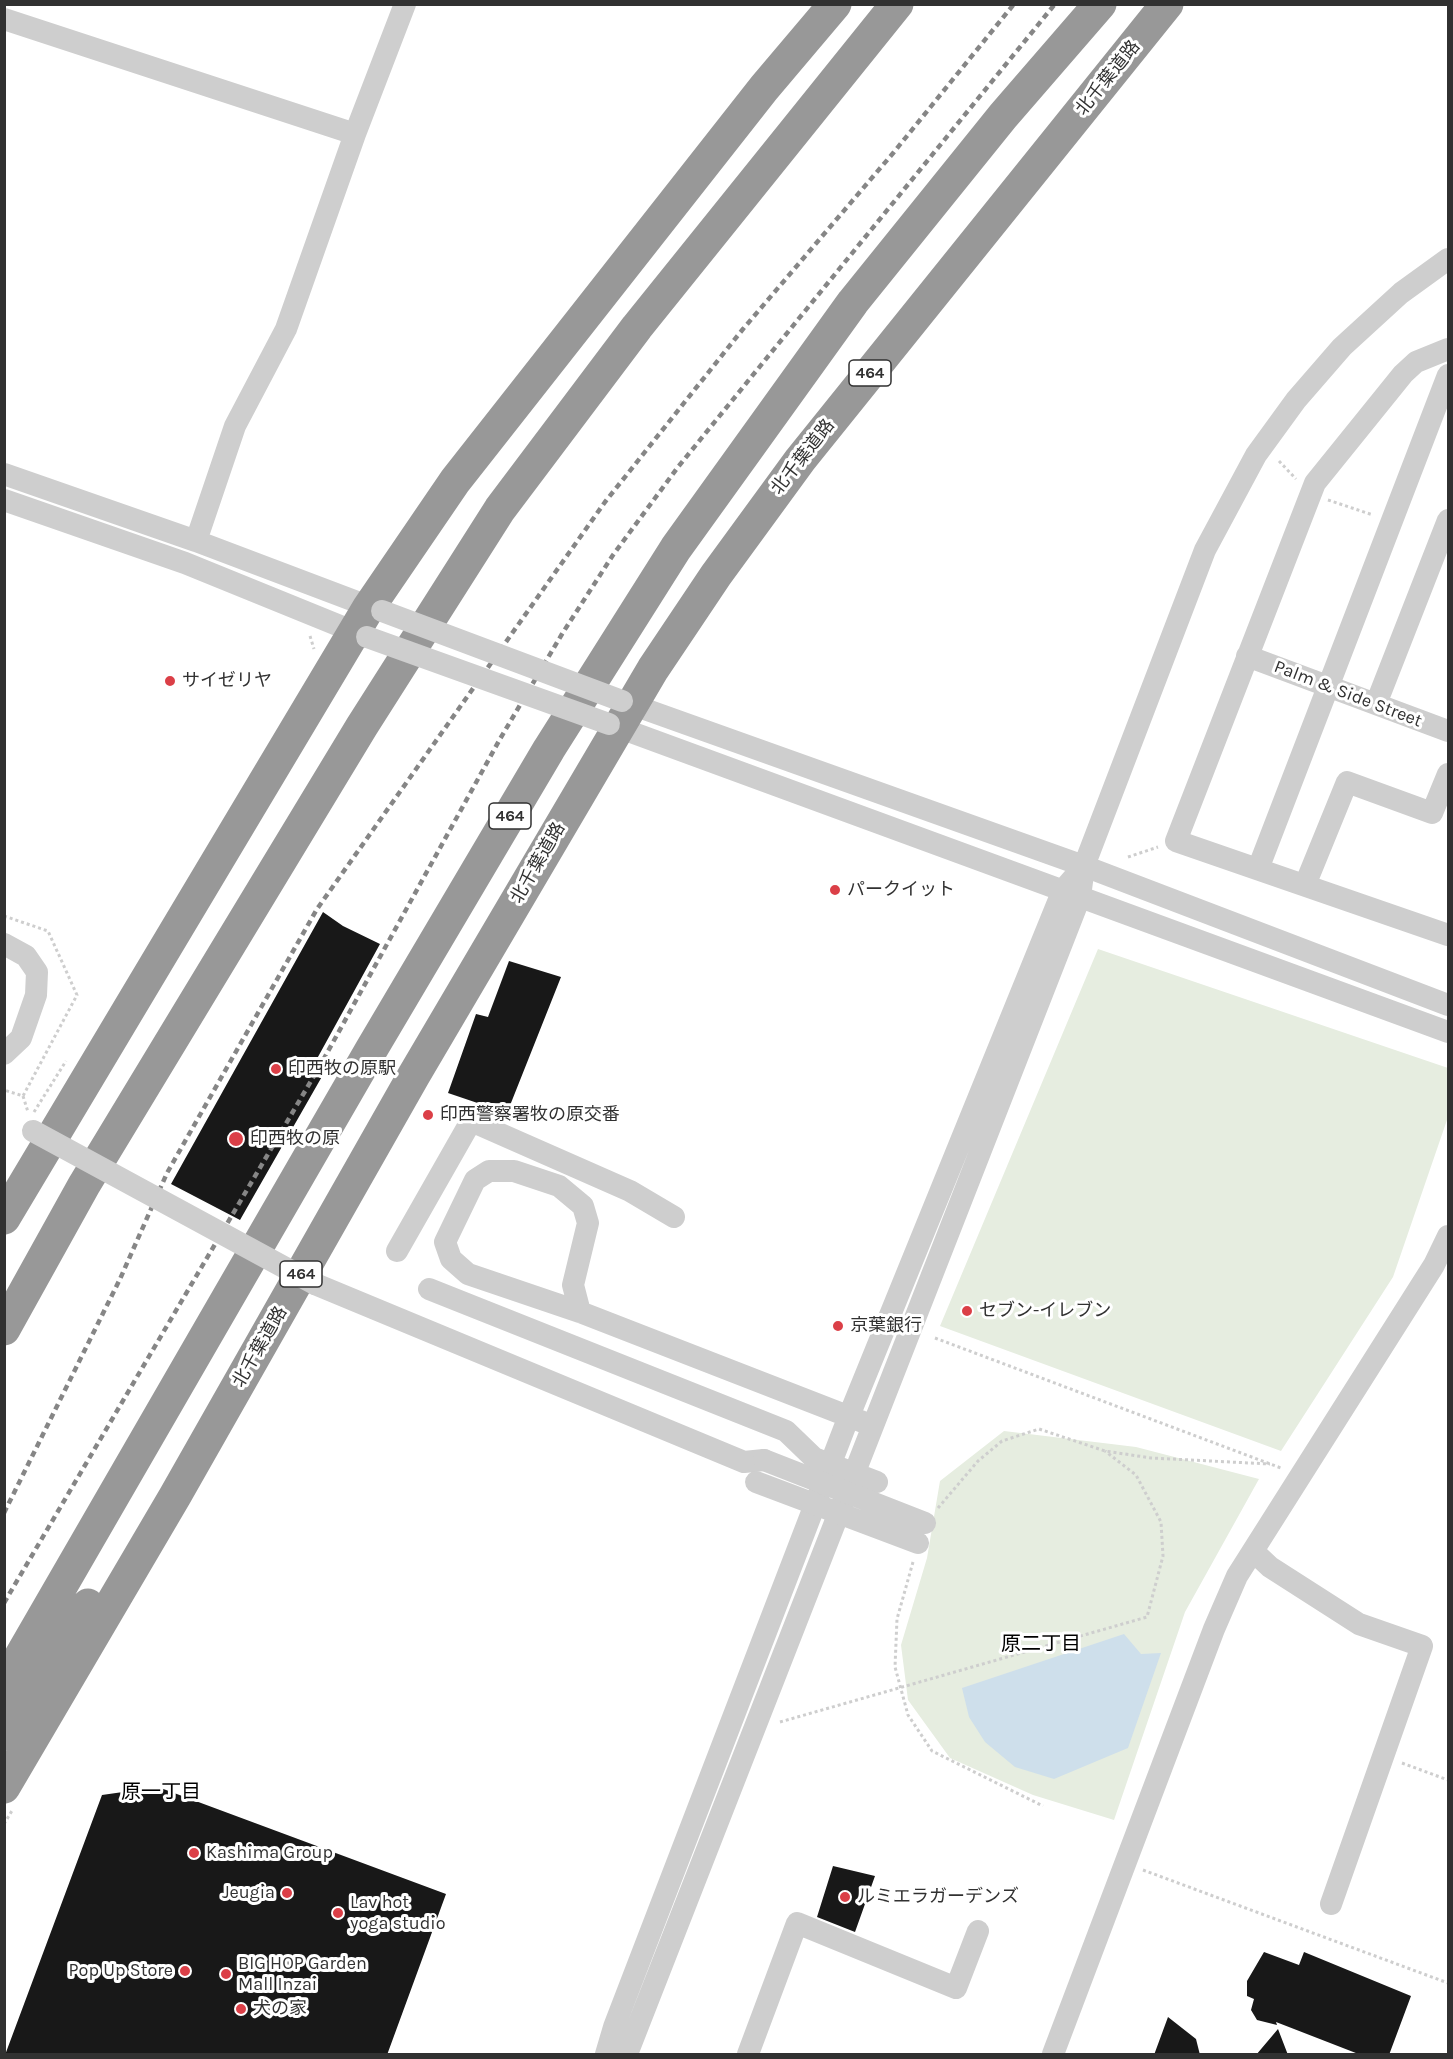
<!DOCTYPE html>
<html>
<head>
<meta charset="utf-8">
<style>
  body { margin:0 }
  #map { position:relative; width:1453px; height:2059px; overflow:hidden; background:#fff; font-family:Karla,sans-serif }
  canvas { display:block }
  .frame { position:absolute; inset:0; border:6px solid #313131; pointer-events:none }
</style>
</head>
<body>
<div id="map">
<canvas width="1453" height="2059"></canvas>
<div class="frame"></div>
</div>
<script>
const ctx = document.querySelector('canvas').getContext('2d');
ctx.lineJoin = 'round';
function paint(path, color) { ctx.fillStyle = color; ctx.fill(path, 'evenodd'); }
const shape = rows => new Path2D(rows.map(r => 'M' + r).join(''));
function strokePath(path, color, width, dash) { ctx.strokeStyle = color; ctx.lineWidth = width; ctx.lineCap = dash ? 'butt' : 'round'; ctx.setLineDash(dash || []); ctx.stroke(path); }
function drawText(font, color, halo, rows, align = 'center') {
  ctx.font = font + ' Karla,"Noto Sans JP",sans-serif'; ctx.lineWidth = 6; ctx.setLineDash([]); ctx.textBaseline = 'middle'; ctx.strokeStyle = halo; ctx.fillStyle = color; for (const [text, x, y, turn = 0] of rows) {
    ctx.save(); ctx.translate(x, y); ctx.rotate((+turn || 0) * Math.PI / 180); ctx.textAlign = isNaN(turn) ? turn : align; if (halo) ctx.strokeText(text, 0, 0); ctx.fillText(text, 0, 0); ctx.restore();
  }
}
const green = shape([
  [1098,949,1448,1068,1448,1117,1393,1277,1281,1451,940,1326],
  [1004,1431,1136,1447,1259,1479,1185,1612,1114,1820,1033,1795,950,1758,908,1700,901,1645,927,1558,940,1481]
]);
const water = shape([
  [1124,1634,1141,1654,1161,1653,1128,1748,1054,1779,1015,1767,985,1742,969,1717,962,1688]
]);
const building = shape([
  [323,912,343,926,380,944,313,1066,324,1073,240,1220,171,1184],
  [509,961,561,977,507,1113,448,1093,476,1014,488,1017],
  [158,1787,446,1894,387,2055,5,2055,102,1795],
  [833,1866,875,1876,855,1932,817,1917],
  [1264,1952,1299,1965,1304,1952,1411,1996,1389,2055,1361,2055,1276,2022,1277,2025,1257,2020,1251,2010,1254,1999,1247,1996,1247,1981],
  [1168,2017,1196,2039,1200,2055,1154,2055],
  [1278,2029,1288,2055,1256,2055]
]);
const path = shape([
  [1279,461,1296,479],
  [1328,500,1373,515],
  [310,636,314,649],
  [1128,857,1158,847],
  [4,916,48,931,77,995,23,1096,4,1090],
  [23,1096,28,1112],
  [34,1112,66,1061],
  [935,1338,1281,1468],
  [938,1508,978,1461,1002,1441,1039,1429,1105,1451,1151,1458,1270,1464],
  [780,1722,1147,1617,1163,1556,1161,1522,1136,1475,1105,1451],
  [1402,1763,1448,1780],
  [4,1824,13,1809],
  [1143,1870,1448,1983]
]);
const minor = shape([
  [4,19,355,134],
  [1448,349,1416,362,1403,374,1315,483,1176,841,1448,935],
  [4,474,196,541,381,611],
  [4,500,185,563,367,637],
  [196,541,235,426,286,329,355,134,405,4],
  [1247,656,1448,731],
  [622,701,1084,866,1448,1005],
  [1376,704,1448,520],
  [609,724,1448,1032],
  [1258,869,1448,375],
  [1305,885,1347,782,1432,813,1448,774],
  [4,944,26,956,37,972,36,995,21,1038,4,1054],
  [397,1251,471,1121,630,1191,674,1217],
  [315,1284,744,1462,764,1460],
  [429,1289,786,1431,814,1458,877,1482],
  [580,1312,573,1285,588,1223,583,1206,559,1186,514,1171,489,1171,475,1180,445,1242,451,1259,468,1274,580,1312,863,1422],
  [1253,1551,1270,1567,1359,1624,1422,1646,1331,1904],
  [606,2054,614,2027,849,1416,1063,890,1084,866],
  [627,2054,1080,897,1084,866,1205,550,1256,455,1296,400,1342,347,1401,293,1448,259],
  [748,2054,797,1923,956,1988,978,1931],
  [1053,2054,1214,1629,1237,1576,1434,1265,1448,1236]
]);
const highway = shape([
  [4,1218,369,607,455,481,764,88,835,4],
  [4,1329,84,1185,362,726,500,509,637,327,897,4],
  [4,1685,371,1050,549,749,676,548,853,302,1003,116,1100,4],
  [4,1734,88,1605],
  [4,1787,175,1496,414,1075,653,669,716,575,800,460,1167,4]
]);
const rail = shape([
  [4,1513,120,1279,167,1173,317,909,605,502,743,329,894,152,1014,4],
  [4,1603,321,1064,500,739,562,634,613,555,678,467,1055,4]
]);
const pathBridge = shape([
  [913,1562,897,1619,895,1667,908,1715,932,1751,1043,1806]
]);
const minorBridge = shape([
  [382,611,622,701],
  [367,637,609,724],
  [33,1131,315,1284],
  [764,1460,925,1523],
  [756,1482,918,1543]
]);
const markers = [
  [170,681,6,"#db3f47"],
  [835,890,6,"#db3f47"],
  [276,1069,6,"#db3f47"],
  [428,1115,6,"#db3f47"],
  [236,1139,8,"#db3f47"],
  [967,1311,6,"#db3f47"],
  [838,1326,6,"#db3f47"],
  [194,1853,6,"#db3f47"],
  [287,1893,6,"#db3f47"],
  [845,1897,6,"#db3f47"],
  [338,1913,6,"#db3f47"],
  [185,1971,6,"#db3f47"],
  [226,1974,6,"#db3f47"],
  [241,2009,6,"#db3f47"]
];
const shields = [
  [870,373,42],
  [510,816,42],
  [301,1274,42]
];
const shieldNames = [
  ["464",870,373],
  ["464",510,816],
  ["464",301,1274]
];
const streetNames = [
  ["北千葉道路",1108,78,-51],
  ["北千葉道路",803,457,-52],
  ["Palm & Side Street",1348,694,21],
  ["北千葉道路",538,863,-60],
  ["北千葉道路",260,1347,-60]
];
const poiNames = [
  ["サイゼリヤ",182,681],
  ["パークイット",847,890],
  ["印西牧の原駅",288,1069],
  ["印西警察署牧の原交番",440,1115],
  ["印西牧の原",250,1139],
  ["セブン-イレブン",979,1311],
  ["京葉銀行",850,1326],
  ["Kashima Group",206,1853],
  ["Jeugia",275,1893,"right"],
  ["ルミエラガーデンズ",857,1897],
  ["Lav hot",350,1903],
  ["yoga studio",350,1924],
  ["BIG HOP Garden",238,1964],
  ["Mall Inzai",238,1985],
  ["Pop Up Store",173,1971,"right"],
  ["犬の家",253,2009]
];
const neighbourhoodNames = [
  ["原二丁目",1041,1644],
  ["原一丁目",161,1792]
];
paint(green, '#e6ede0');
paint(water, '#cedfeb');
paint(building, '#181818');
strokePath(path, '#cecece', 3, [3, 3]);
strokePath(minor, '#cecece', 22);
strokePath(highway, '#989898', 33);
strokePath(rail, '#868686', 4.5, [6, 4.5]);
strokePath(pathBridge, '#cecece', 3, [3, 3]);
strokePath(minorBridge, '#cecece', 22);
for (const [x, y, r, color] of markers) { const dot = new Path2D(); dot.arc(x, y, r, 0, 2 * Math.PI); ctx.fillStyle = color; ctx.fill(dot); strokePath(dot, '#fff', 2); }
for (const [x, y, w] of shields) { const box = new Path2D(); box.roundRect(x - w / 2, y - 13, w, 26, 4.5); ctx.fillStyle = '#fff'; ctx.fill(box); strokePath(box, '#313131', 1.5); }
drawText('bold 16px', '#313131', null, shieldNames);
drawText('18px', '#313131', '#fff', streetNames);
drawText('18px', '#313131', '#fff', poiNames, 'left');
drawText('20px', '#000', '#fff', neighbourhoodNames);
</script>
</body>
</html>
